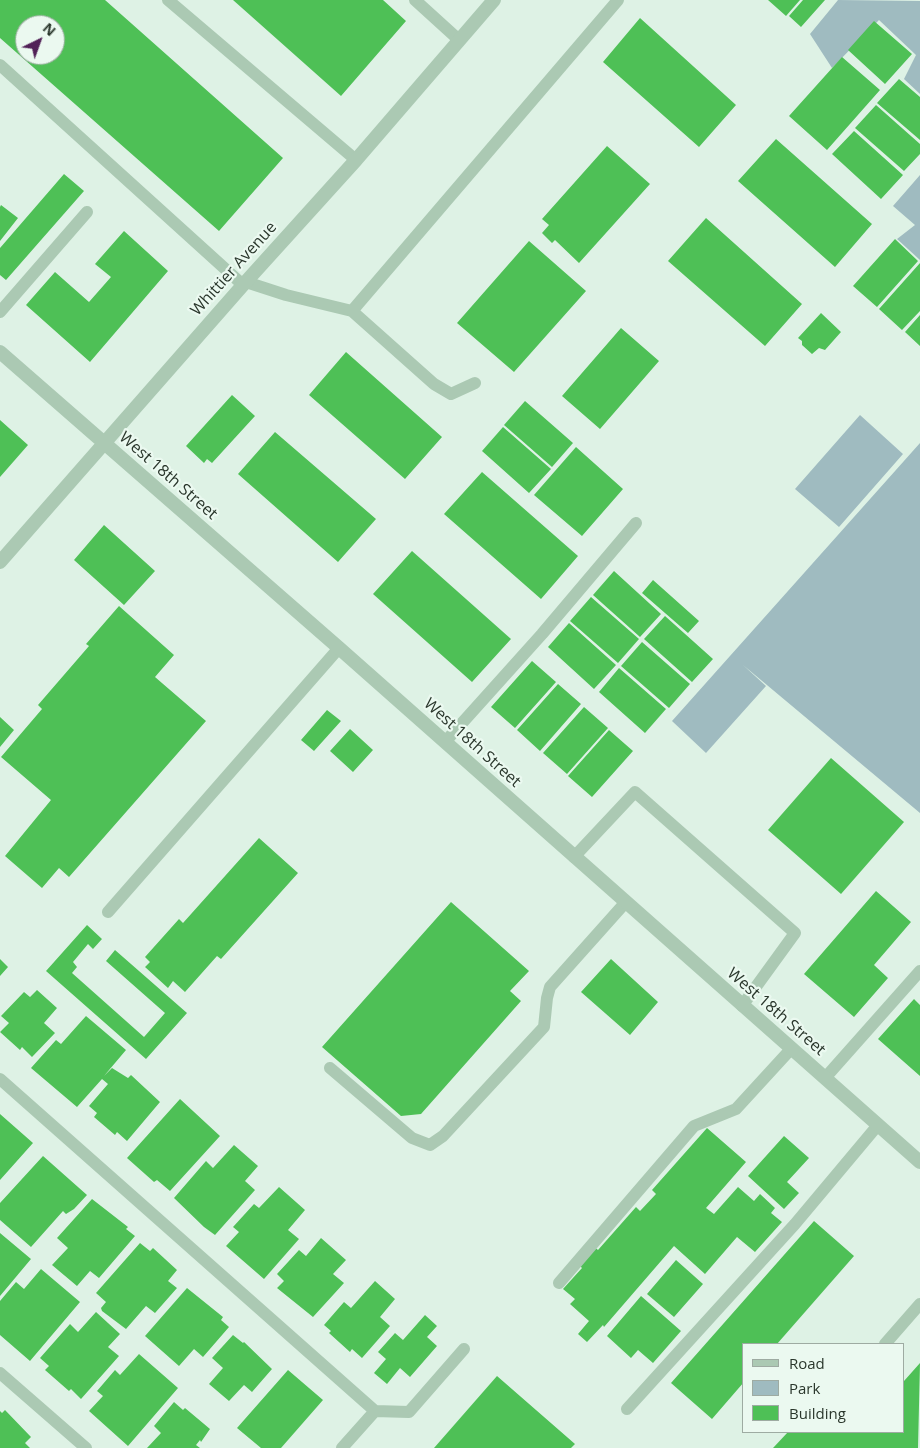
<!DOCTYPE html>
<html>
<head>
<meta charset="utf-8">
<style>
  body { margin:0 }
  #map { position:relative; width:920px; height:1448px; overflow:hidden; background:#def2e5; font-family:"Open Sans",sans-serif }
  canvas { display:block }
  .legend { position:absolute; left:742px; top:1343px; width:162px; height:90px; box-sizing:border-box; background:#ebf9f0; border:1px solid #9eaba2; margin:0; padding:6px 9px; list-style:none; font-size:15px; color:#2a372c }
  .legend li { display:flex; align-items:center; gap:10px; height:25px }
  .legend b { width:25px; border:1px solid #9eaba2 }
  .north { position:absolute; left:15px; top:15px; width:50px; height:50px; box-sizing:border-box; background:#ebf9f0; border:1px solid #9eaba2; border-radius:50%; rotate:42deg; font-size:14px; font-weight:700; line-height:20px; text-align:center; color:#2a372c }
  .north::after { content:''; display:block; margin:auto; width:18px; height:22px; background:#512157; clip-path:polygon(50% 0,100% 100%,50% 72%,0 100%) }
</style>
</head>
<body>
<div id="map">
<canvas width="920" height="1448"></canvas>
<ul class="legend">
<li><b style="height:6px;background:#abc9b3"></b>Road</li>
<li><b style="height:14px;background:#9fbbc0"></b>Park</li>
<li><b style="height:14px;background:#4ec056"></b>Building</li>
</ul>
<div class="north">N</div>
</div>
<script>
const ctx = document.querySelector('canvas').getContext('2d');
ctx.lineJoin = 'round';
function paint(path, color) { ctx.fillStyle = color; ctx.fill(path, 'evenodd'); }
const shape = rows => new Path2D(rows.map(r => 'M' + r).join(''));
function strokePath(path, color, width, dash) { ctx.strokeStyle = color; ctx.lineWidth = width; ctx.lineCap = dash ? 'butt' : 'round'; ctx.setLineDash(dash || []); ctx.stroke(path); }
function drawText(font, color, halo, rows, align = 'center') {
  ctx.font = font + ' "Open Sans",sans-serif'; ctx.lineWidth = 4.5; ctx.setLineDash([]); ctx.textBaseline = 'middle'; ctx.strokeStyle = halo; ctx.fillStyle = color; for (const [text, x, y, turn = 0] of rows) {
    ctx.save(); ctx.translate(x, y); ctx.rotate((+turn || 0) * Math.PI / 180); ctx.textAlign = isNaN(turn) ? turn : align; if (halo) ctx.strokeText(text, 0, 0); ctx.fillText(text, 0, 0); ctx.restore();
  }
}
const green = shape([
  [838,0,920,1,920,94,904,79,916,55,879,20,832,68,810,34],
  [920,175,920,260,897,239,915,225,893,206],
  [860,415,903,454,839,527,795,489],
  [920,443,920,813,743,665,766,686,706,753,672,721]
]);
const building = shape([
  [0,0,105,0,283,158,219,231,0,38],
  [25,25,55,25,55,55,25,55],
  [233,0,383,0,406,21,341,96],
  [768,0,800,0,786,16],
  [803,0,825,0,801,27,789,16],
  [640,18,736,105,699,147,603,62],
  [874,21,912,54,885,84,848,50],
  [842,57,880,90,827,150,789,116],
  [899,79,920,97,920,140,877,103],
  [876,105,920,144,920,154,904,171,855,128],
  [854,131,903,175,881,199,832,154],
  [776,139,872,224,835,267,738,181],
  [607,146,650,184,579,263,555,240,552,243,542,233,549,225,542,219],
  [64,174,84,191,6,280,0,275,0,248],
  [1,205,18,218,0,241,0,207],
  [706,218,802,304,765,346,668,261],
  [124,231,168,271,90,362,26,305,55,272,89,302,111,277,95,264],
  [895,239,918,261,877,307,853,286],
  [529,241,586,291,514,372,457,323],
  [920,263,920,311,902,330,879,309],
  [821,313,841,332,825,350,819,348,812,354,802,345,802,341,798,338],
  [920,315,920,346,905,332],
  [621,328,659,361,600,429,562,396],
  [346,352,442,437,405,479,309,395],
  [232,395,255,416,212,463,207,459,204,463,186,446],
  [525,401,573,443,552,467,504,425],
  [0,420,28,445,0,477],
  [503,427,551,469,529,493,482,451],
  [275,432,376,519,338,562,238,474],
  [576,447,623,489,582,536,534,495],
  [482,472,578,556,541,599,444,514],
  [104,525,155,571,124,605,74,560],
  [412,551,511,639,472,682,373,594],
  [614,571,661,614,640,637,593,595],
  [653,580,699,621,688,633,642,593],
  [591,597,639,639,618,663,570,621],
  [119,606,174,655,155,677,206,721,69,877,59,868,42,888,5,856,51,800,1,757,42,709,38,705,89,646,86,644],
  [665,616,713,659,692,682,644,639],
  [569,623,616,665,594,689,548,647],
  [642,642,690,684,669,708,621,666],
  [532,661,556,682,515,728,491,707],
  [619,668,666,709,645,733,599,692],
  [558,684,581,704,540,751,517,730],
  [584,707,608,728,567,774,543,753],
  [327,710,341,721,314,751,301,740],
  [0,717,14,730,0,747],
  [350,729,373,750,353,772,330,751],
  [609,730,633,751,592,797,568,776],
  [831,758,904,822,841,894,768,830],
  [259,838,298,873,221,959,217,956,185,992,173,981,168,988,145,967,150,962,145,957,179,919,183,923],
  [876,891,911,922,874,965,888,978,854,1017,804,974],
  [451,902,529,971,510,991,521,1001,421,1114,401,1116,322,1047],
  [87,925,102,939,93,949,88,944,73,962,77,967,72,973,144,1037,165,1013,106,961,115,950,187,1013,146,1059,46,971],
  [0,959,8,967,0,976],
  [611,959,658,1002,630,1035,581,992],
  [37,990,57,1008,44,1023,55,1033,32,1057,22,1047,20,1050,0,1032,9,1023,1,1016,24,992,30,997],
  [914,999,920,1005,920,1076,878,1039],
  [86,1016,126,1050,104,1076,112,1068,128,1078,131,1075,160,1102,127,1141,117,1132,115,1135,94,1117,97,1113,89,1106,108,1084,102,1079,77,1107,31,1068,56,1040,61,1044],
  [180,1099,220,1136,170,1191,157,1180,154,1182,127,1158],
  [0,1114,33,1143,0,1180],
  [707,1128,746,1162,706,1208,714,1214,738,1187,754,1201,760,1194,775,1208,771,1213,782,1222,755,1252,737,1237,705,1274,674,1246,604,1327,603,1325,587,1342,578,1334,589,1321,570,1304,575,1299,563,1289,582,1268,578,1264,593,1246,598,1250,636,1207,640,1211,656,1194,652,1190],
  [784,1136,809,1158,787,1182,799,1193,784,1209,748,1176],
  [234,1145,258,1166,245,1181,255,1190,215,1235,204,1227,174,1198,206,1161,213,1168],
  [43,1156,87,1195,74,1209,66,1214,63,1211,31,1247,0,1220,0,1203],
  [279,1187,305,1210,288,1230,299,1239,264,1279,226,1246,239,1232,233,1227,254,1204,259,1208],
  [92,1199,128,1227,126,1229,135,1236,99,1278,90,1271,77,1286,52,1265,68,1248,57,1238],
  [814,1221,854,1256,777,1344,744,1344,744,1382,712,1419,671,1383],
  [0,1233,31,1259,0,1296],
  [321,1238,346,1260,333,1274,344,1283,313,1317,277,1288,284,1281,277,1274,299,1250,306,1256],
  [140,1243,150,1251,153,1248,177,1270,168,1281,177,1288,155,1313,146,1306,126,1329,102,1311,101,1308,106,1302,96,1293],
  [676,1260,703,1284,674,1317,647,1294],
  [41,1269,80,1302,30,1361,0,1335,0,1301,16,1282,24,1289],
  [375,1281,395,1299,380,1317,390,1326,362,1358,352,1349,350,1352,329,1333,331,1331,324,1325,344,1302,351,1308],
  [187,1288,223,1317,221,1320,229,1327,203,1357,194,1349,179,1366,145,1336],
  [641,1296,681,1331,653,1363,638,1350,631,1358,607,1336],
  [96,1312,120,1334,108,1347,119,1356,81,1399,71,1389,69,1391,45,1370,49,1366,40,1358,70,1324,78,1332],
  [425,1315,437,1326,427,1337,437,1346,410,1377,400,1368,387,1384,374,1373,386,1359,378,1352,395,1333,403,1340],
  [233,1335,243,1343,244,1342,272,1369,252,1392,244,1385,229,1401,209,1384,223,1368,212,1358],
  [139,1354,178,1388,128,1446,89,1411,103,1396,97,1391,115,1370,120,1375],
  [920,1363,918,1448,773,1448,788,1432,904,1432,904,1381],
  [288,1370,323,1400,281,1448,261,1448,237,1428],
  [497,1376,575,1444,571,1448,434,1448],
  [174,1402,183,1410,185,1408,210,1429,201,1442,200,1440,196,1445,200,1448,147,1448,161,1433,154,1426],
  [5,1410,31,1437,25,1443,30,1448,0,1448,0,1411,2,1413]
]);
const service = shape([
  [168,0,356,160],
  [415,0,459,40],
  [0,65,243,285],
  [246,282,286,295,352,311,434,384,451,394,475,383],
  [352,311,618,0],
  [0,312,87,212],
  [445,742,542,634,636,523],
  [574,857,635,792,795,933,742,1006],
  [108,912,339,648],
  [330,1068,412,1138,430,1145,443,1136,544,1027,547,998,550,987,625,903],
  [825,1078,920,971],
  [0,1079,375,1411,409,1412,464,1349],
  [559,1283,694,1126,736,1109,791,1049],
  [885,1344,920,1304],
  [0,1373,86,1448],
  [627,1409,795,1224,878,1125],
  [342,1448,375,1411]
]);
const tertiary = shape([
  [0,352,339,648,920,1162],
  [0,562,243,285,356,160,494,0]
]);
const streetNames = [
  ["Whittier Avenue",234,269,-48],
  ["West 18th Street",168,476,41],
  ["West 18th Street",472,743,42],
  ["West 18th Street",776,1012,41]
];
paint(green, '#9fbbc0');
paint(building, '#4ec056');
strokePath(service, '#abc9b3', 12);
strokePath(tertiary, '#abc9b3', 14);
drawText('16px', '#2a372c', '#ebf9f0', streetNames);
</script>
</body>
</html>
